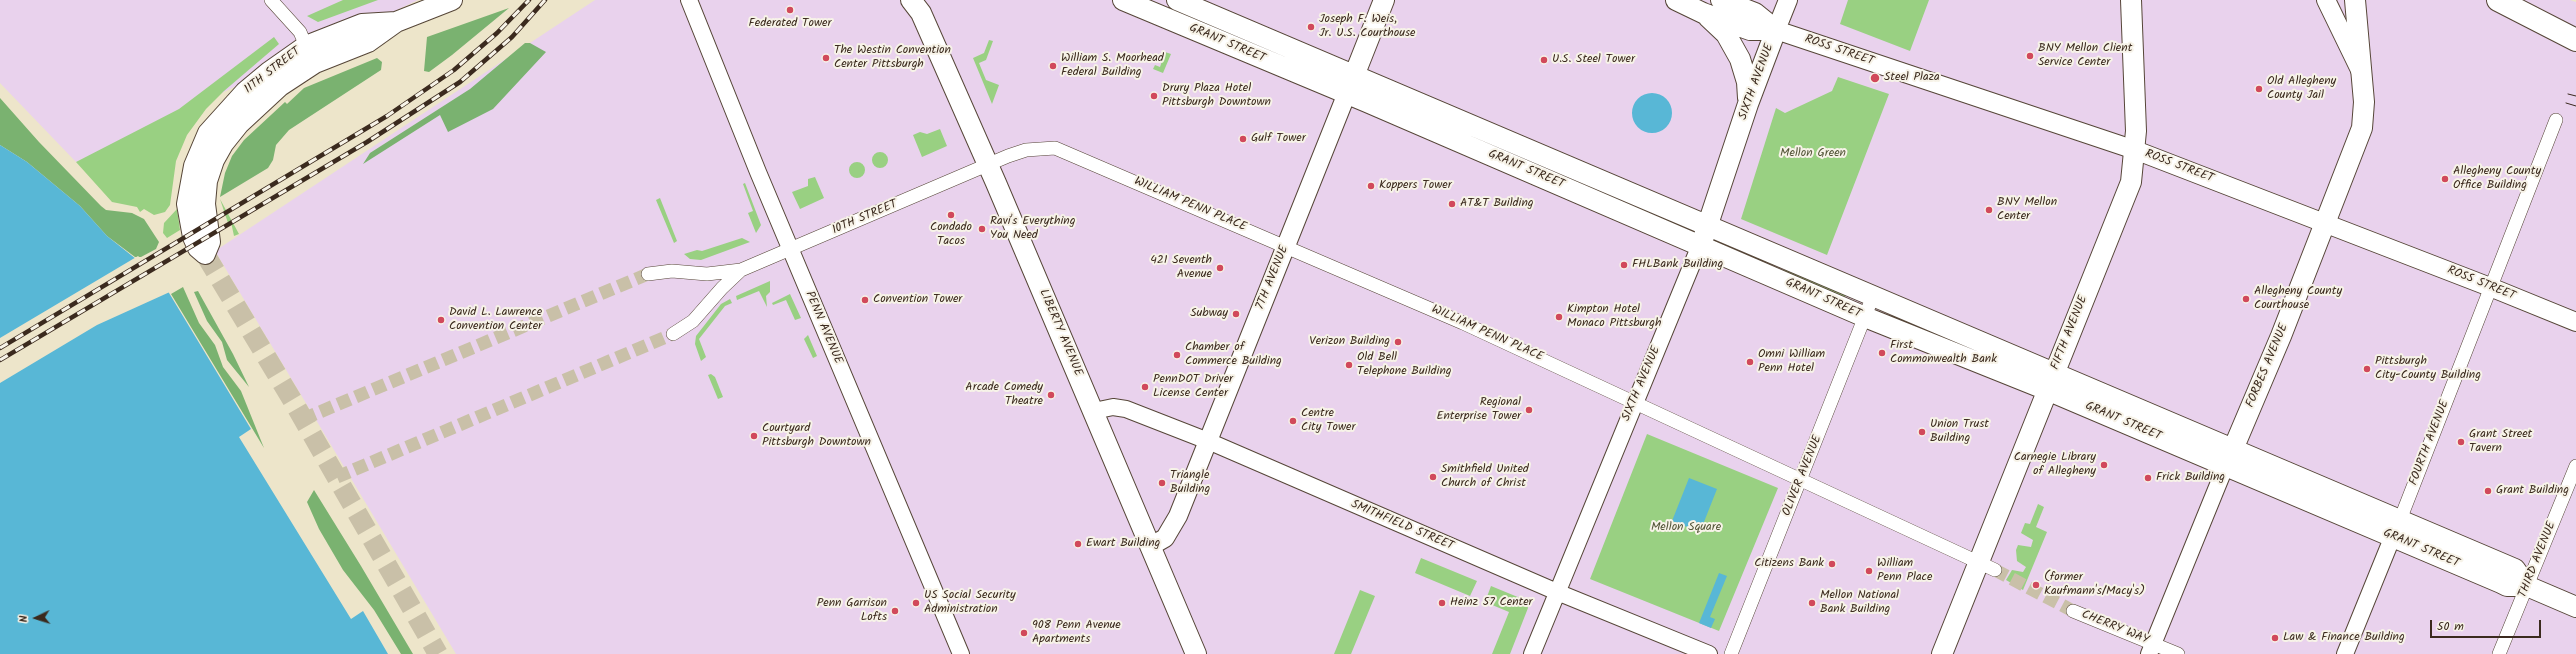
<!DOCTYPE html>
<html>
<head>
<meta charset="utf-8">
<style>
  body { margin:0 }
  #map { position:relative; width:2576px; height:654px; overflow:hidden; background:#ede5ca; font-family:Kalam,sans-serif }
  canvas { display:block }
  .north { position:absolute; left:16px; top:598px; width:40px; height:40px; -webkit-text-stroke:3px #f7f3e8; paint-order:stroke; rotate:266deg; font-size:11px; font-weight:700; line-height:16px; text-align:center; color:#3b2a1e }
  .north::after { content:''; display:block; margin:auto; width:14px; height:18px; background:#3b2a1e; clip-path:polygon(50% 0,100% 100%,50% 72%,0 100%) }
  .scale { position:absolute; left:2430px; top:620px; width:111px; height:18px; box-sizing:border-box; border:2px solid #3b2a1e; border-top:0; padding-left:5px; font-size:12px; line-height:14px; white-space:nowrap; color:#3b2a1e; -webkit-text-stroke:3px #f7f3e8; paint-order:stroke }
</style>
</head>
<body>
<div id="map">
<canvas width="2576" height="654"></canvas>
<div class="north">N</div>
<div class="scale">50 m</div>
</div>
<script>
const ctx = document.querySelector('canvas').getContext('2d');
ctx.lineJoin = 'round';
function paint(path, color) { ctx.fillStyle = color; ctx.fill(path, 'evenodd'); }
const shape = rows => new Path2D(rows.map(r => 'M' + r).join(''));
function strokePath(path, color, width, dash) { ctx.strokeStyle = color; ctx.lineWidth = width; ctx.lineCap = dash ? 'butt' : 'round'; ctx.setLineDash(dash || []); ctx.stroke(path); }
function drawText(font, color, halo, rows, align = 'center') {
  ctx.font = font + ' Kalam,sans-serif'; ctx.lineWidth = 4; ctx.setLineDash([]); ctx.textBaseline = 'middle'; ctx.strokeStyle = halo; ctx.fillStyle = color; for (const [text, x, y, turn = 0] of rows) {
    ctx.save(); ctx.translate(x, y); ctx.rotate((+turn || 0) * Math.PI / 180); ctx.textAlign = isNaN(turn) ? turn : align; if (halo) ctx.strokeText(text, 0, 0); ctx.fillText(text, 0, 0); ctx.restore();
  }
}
const built = shape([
  [0,0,418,0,76,162,0,83],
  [595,0,2570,0,2576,2,2576,654,456,654,215,251]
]);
const green = shape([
  [343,0,378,0,318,22,307,16],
  [1848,0,1929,0,1910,51,1840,24],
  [274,37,279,44,224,91,206,109,187,135,176,161,170,205,165,212,154,215,144,209,140,212,137,207,112,202,76,162,179,109],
  [989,40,993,41,986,60,979,63,986,80,999,85,992,104,973,58,984,53],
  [1165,52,1171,54,1163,73,1153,69,1155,65,1160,67],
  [1838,77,1889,94,1827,255,1741,219,1776,108,1785,113,1832,91],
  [940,129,947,146,922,157,913,135,920,132,927,134],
  '872 160a8 8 0 1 1 16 0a8 8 0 1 1-16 0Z',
  '849 170a8 8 0 1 1 16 0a8 8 0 1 1-16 0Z',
  [815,177,824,198,800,209,792,192,808,186,808,179],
  [745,183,761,225,756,233,748,213,753,211,743,184],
  [660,198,677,241,674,243,656,200],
  [220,199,239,234,234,236,231,222,228,223],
  [177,209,180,230,167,238,163,233,164,223],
  [742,238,750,242,701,260,690,259,684,254,697,250,702,251],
  [1787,265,1848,291,1845,297,1784,271],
  [770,281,770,292,766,296,767,307,759,291,737,300,736,296],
  [790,294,801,318,795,320,786,300,773,305,772,303],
  [730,299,732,303,725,306,699,339,706,357,701,361,695,344,696,336,721,304],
  [1893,311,1975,345,1972,351,1891,317],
  [808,335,817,356,813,358,804,339],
  [711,374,715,377,723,397,718,399,708,375],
  [1647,434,1778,488,1719,631,1590,579],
  [2038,504,2044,507,2036,527,2047,532,2023,590,2006,580,2012,570,2023,572,2026,567,2017,561,2016,550,2018,545,2031,547,2033,540,2021,533,2025,523,2030,524],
  [1421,558,1477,581,1470,596,1415,573],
  [1491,586,1525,600,1528,608,1510,654,1492,654,1509,612,1485,602],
  [1360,590,1375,596,1351,654,1334,654]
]);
const forest = shape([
  [509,8,452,55,429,72,424,71,427,37],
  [525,43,530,43,546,52,493,109,448,132,440,115,363,164,370,153,470,89],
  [377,58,382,62,381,70,289,130,276,145,273,160,268,168,220,197,225,173,232,156,244,140,285,102,287,104,304,88],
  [0,98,39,142,101,206,106,210,132,213,144,219,159,242,156,249,141,257,135,257,107,236,80,206,27,162,0,145],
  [183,287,199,323,215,345,223,367,241,391,264,448,171,294],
  [198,291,233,354,249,387,227,360,222,342,207,321,194,292],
  [314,490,361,566,413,654,401,654,374,610,343,570,319,529,307,502]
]);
const water = shape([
  '1632 113a20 20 0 1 1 40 0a20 20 0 1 1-40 0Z',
  [0,145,27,162,80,206,107,236,160,278,251,429,239,437,351,619,363,611,388,654,0,654],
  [1689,478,1717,489,1700,532,1672,521],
  [1719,573,1727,576,1710,617,1715,619,1711,628,1699,623]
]);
const pier = shape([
  [138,256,161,276,172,291,97,325,0,383,0,338]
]);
const minorTunnel = shape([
  [303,419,648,274],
  [337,477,673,334],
  [1995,570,2073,611]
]);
const primaryTunnel = shape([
  [205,254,294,403,438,654]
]);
const minor = shape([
  [271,0,300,32,306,46],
  [648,274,672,271,707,274,741,270,1008,156,1026,150,1055,148,1463,323,1995,570],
  [673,334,693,321,722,288,741,270],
  [2400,520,2556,120],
  [2073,611,2178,654],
  [1731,654,1873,296],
  [2499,654,2576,466]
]);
const tertiary = shape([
  [689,0,758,172,961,654],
  [1094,411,1113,407,1126,409,1208,441,1557,592,1709,654],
  [1532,654,1700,245],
  [2149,654,2226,465],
  [2345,654,2397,526]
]);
const secondary = shape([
  [1788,0,1776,30,2135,150,2490,287,2576,322],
  [2326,0,2360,70],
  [1151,546,1165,538,1178,516,1347,93]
]);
const primary = shape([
  [911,0,921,13,996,183,1196,654],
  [1123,0,1367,102,1865,317,2047,390,2501,583,2507,586,2527,586,2576,607],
  [1177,0,2515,569,2527,586],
  [1676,0,1703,13,1750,30,1776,30],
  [1721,0,1755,13,1776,30],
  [1708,17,1726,34,1740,59,1747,82,1748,98],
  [396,22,362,24,306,46,269,72,245,92,208,133,194,166,187,204,193,237,198,248,205,254,210,242,205,204,207,181,214,160,223,144,239,124,280,86,315,63,368,42,396,22,452,0],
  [1350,86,1384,0],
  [1703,239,1748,104,1776,30],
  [2228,461,2281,336,2362,128,2364,102,2355,0],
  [1942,654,2131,182,2136,131,2131,0]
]);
const motorway = shape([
  [2498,0,2576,40]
]);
const tram = shape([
  [2568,94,2576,96],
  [2566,103,2576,106]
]);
const rail = shape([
  [0,348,387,116,454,70,497,33,529,0],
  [0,360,367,142,460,82,512,37,545,0]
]);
const markers = [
  [790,10,4,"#d1495b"],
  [1311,27,4,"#d1495b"],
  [2030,56,4,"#d1495b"],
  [826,58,4,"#d1495b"],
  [1544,60,4,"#d1495b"],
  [1053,66,4,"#d1495b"],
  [1875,78,5,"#d1495b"],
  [2259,89,4,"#d1495b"],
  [1154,96,4,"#d1495b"],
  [1243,139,4,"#d1495b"],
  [2445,179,4,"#d1495b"],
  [1371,186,4,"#d1495b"],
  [1452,204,4,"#d1495b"],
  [1989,210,4,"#d1495b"],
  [951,215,4,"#d1495b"],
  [982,229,4,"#d1495b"],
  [1624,265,4,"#d1495b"],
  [1220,268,4,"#d1495b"],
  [2246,299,4,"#d1495b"],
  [865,300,4,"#d1495b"],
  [1236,314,4,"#d1495b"],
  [1559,317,4,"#d1495b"],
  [441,320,4,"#d1495b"],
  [1398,342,4,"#d1495b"],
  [1882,353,4,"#d1495b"],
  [1177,355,4,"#d1495b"],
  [1750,362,4,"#d1495b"],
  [1349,365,4,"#d1495b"],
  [2367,369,4,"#d1495b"],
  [1145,387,4,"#d1495b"],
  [1051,395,4,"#d1495b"],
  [1529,410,4,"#d1495b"],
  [1293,421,4,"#d1495b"],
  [1922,432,4,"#d1495b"],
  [754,436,4,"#d1495b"],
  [2461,442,4,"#d1495b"],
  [2104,465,4,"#d1495b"],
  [1433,477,4,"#d1495b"],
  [2148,478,4,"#d1495b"],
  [1162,483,4,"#d1495b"],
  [2488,491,4,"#d1495b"],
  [1078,544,4,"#d1495b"],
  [1832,564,4,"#d1495b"],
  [1869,571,4,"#d1495b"],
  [2036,585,4,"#d1495b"],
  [916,603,4,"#d1495b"],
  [1442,603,4,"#d1495b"],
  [1812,603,4,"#d1495b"],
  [895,611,4,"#d1495b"],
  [1024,633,4,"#d1495b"],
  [2275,638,4,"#d1495b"]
];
const poiNames = [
  ["Joseph F. Weis,",1319,20],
  ["Jr. U.S. Courthouse",1319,34],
  ["Federated Tower",790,24,"center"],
  ["BNY Mellon Client",2038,49],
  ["Service Center",2038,63],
  ["The Westin Convention",834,51],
  ["Center Pittsburgh",834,65],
  ["William S. Moorhead",1061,59],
  ["Federal Building",1061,73],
  ["U.S. Steel Tower",1552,60],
  ["Steel Plaza",1884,78],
  ["Old Allegheny",2267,82],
  ["County Jail",2267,96],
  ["Drury Plaza Hotel",1162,89],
  ["Pittsburgh Downtown",1162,103],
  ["Gulf Tower",1251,139],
  ["Allegheny County",2453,172],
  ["Office Building",2453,186],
  ["Koppers Tower",1379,186],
  ["BNY Mellon",1997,203],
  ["Center",1997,217],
  ["AT&T Building",1460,204],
  ["Ravi's Everything",990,222],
  ["You Need",990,236],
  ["Condado",951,228,"center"],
  ["Tacos",951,242,"center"],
  ["421 Seventh",1212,261,"right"],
  ["Avenue",1212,275,"right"],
  ["FHLBank Building",1632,265],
  ["Allegheny County",2254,292],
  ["Courthouse",2254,306],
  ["Convention Tower",873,300],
  ["Kimpton Hotel",1567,310],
  ["Monaco Pittsburgh",1567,324],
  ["David L. Lawrence",449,313],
  ["Convention Center",449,327],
  ["Subway",1228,314,"right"],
  ["Verizon Building",1390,342,"right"],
  ["First",1890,346],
  ["Commonwealth Bank",1890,360],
  ["Chamber of",1185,348],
  ["Commerce Building",1185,362],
  ["Omni William",1758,355],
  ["Penn Hotel",1758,369],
  ["Old Bell",1357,358],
  ["Telephone Building",1357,372],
  ["Pittsburgh",2375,362],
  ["City-County Building",2375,376],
  ["PennDOT Driver",1153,380],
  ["License Center",1153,394],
  ["Arcade Comedy",1043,388,"right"],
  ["Theatre",1043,402,"right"],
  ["Regional",1521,403,"right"],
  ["Enterprise Tower",1521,417,"right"],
  ["Centre",1301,414],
  ["City Tower",1301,428],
  ["Union Trust",1930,425],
  ["Building",1930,439],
  ["Courtyard",762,429],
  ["Pittsburgh Downtown",762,443],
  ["Grant Street",2469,435],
  ["Tavern",2469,449],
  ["Carnegie Library",2096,458,"right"],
  ["of Allegheny",2096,472,"right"],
  ["Smithfield United",1441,470],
  ["Church of Christ",1441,484],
  ["Triangle",1170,476],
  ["Building",1170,490],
  ["Frick Building",2156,478],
  ["Grant Building",2496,491],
  ["Ewart Building",1086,544],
  ["Citizens Bank",1824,564,"right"],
  ["William",1877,564],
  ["Penn Place",1877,578],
  ["(former",2044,578],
  ["Kaufmann's/Macy's)",2044,592],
  ["US Social Security",924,596],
  ["Administration",924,610],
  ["Mellon National",1820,596],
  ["Bank Building",1820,610],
  ["Heinz 57 Center",1450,603],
  ["Penn Garrison",887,604,"right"],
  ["Lofts",887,618,"right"],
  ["908 Penn Avenue",1032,626],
  ["Apartments",1032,640],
  ["Law & Finance Building",2283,638]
];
const streetNames = [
  ["GRANT STREET",1227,44,23],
  ["ROSS STREET",1839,51,19],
  ["11TH STREET",273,71,-38],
  ["SIXTH AVENUE",1757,82,-70],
  ["ROSS STREET",2179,167,21],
  ["GRANT STREET",1526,170,23],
  ["WILLIAM PENN PLACE",1190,205,23],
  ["10TH STREET",865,218,-23],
  ["7TH AVENUE",1273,278,-68],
  ["ROSS STREET",2481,284,22],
  ["GRANT STREET",1823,299,24],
  ["PENN AVENUE",823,328,67],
  ["LIBERTY AVENUE",1060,333,67],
  ["FIFTH AVENUE",2070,333,-68],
  ["WILLIAM PENN PLACE",1487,334,24],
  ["FORBES AVENUE",2268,366,-67],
  ["SIXTH AVENUE",1642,384,-67],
  ["GRANT STREET",2123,422,23],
  ["FOURTH AVENUE",2430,443,-69],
  ["OLIVER AVENUE",1803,476,-68],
  ["SMITHFIELD STREET",1402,526,23],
  ["GRANT STREET",2421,549,23],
  ["THIRD AVENUE",2538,560,-68],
  ["CHERRY WAY",2115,628,22]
];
const parkNames = [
  ["Mellon Green",1813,154],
  ["Mellon Square",1686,528]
];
paint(built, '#e9d2ed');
paint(green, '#99d082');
paint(forest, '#7ab270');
paint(water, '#58b7d6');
paint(pier, '#ede5ca');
strokePath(minorTunnel, '#c9c0a8', 13, [13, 6]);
strokePath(primaryTunnel, '#c9c0a8', 20, [20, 10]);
strokePath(minor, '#564638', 14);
strokePath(tertiary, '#564638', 18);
strokePath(secondary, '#564638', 20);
strokePath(primary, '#564638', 22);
strokePath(motorway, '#564638', 24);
strokePath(minor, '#fff', 13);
strokePath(tertiary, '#fff', 16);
strokePath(secondary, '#fff', 18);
strokePath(primary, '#fff', 20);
strokePath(motorway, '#fff', 22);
strokePath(tram, '#3b2a1e', 1);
strokePath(rail, '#3b2a1e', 4.5);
strokePath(rail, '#f7f3e8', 3, [9]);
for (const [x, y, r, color] of markers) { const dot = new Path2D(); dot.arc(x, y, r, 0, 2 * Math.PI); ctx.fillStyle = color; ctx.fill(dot); strokePath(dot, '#f7f3e8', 1.5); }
drawText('12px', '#3b2a1e', '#f7f3e8', poiNames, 'left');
drawText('12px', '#3b2a1e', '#f7f3e8', streetNames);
drawText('12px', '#525437', '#f7f3e8', parkNames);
</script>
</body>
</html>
